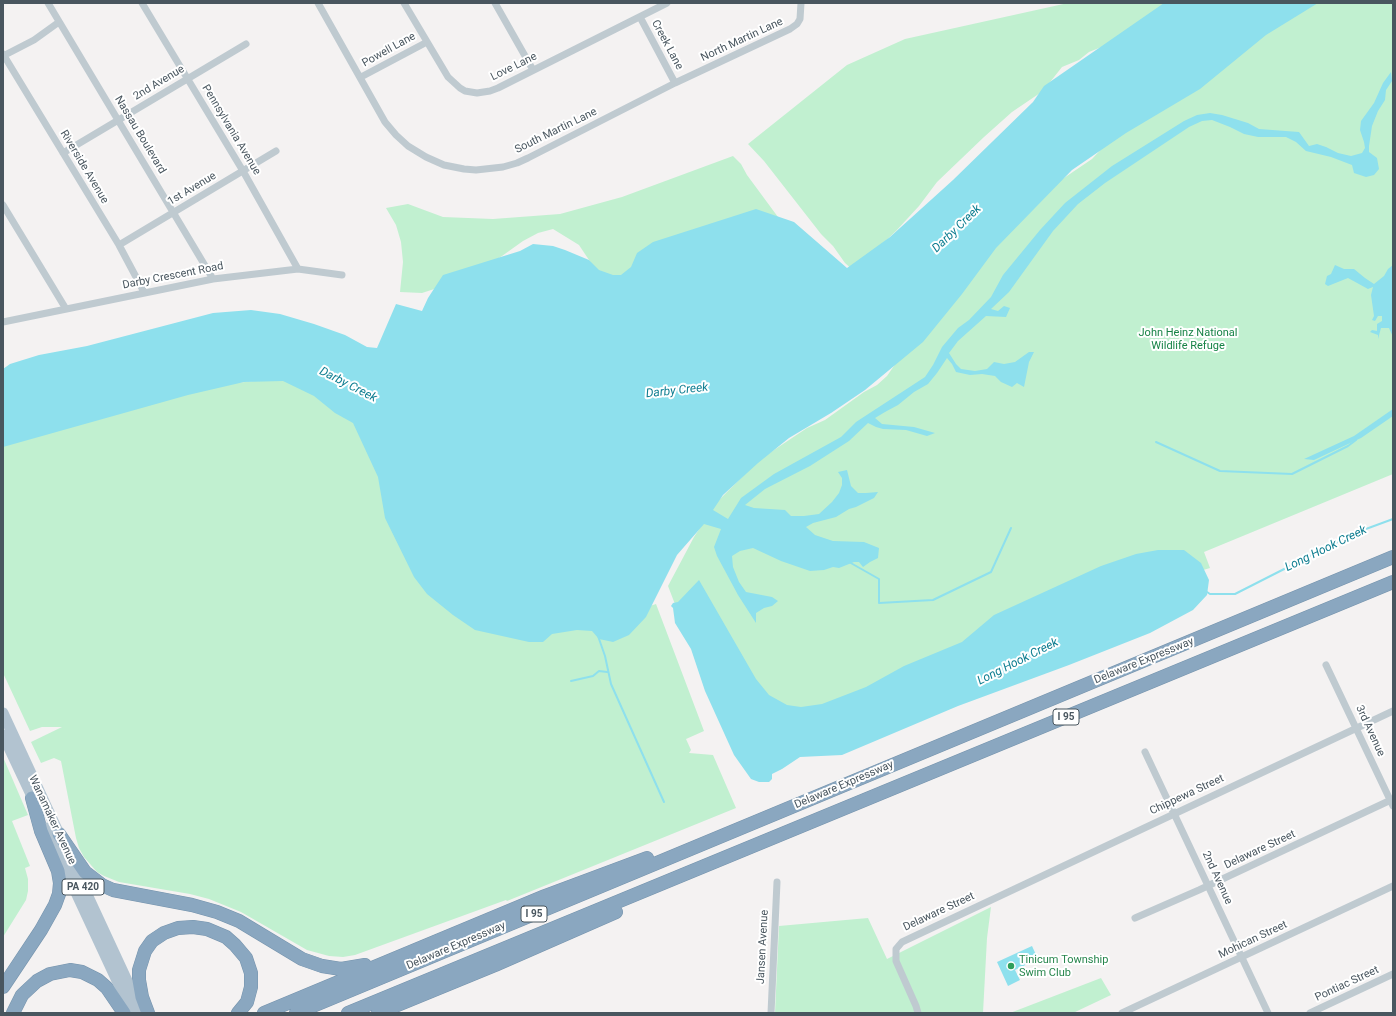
<!DOCTYPE html>
<html>
<head>
<meta charset="utf-8">
<style>
  body { margin:0 }
  #map { position:relative; width:1396px; height:1016px; overflow:hidden; background:#f4f2f2; font-family:Roboto,sans-serif }
  canvas { display:block }
  .frame { position:absolute; inset:0; border:4px solid #49565f; pointer-events:none }
</style>
</head>
<body>
<div id="map">
<canvas width="1396" height="1016"></canvas>
<div class="frame"></div>
</div>
<script>
const ctx = document.querySelector('canvas').getContext('2d');
ctx.lineJoin = 'round';
function paint(path, color) { ctx.fillStyle = color; ctx.fill(path, 'evenodd'); }
const shape = rows => new Path2D(rows.map(r => 'M' + r).join(''));
function strokePath(path, color, width, dash) { ctx.strokeStyle = color; ctx.lineWidth = width; ctx.lineCap = dash ? 'butt' : 'round'; ctx.setLineDash(dash || []); ctx.stroke(path); }
function drawText(font, color, halo, rows, align = 'center') {
  ctx.font = font + ' Roboto,sans-serif'; ctx.lineWidth = 4; ctx.setLineDash([]); ctx.textBaseline = 'middle'; ctx.strokeStyle = halo; ctx.fillStyle = color; for (const [text, x, y, turn = 0] of rows) {
    ctx.save(); ctx.translate(x, y); ctx.rotate((+turn || 0) * Math.PI / 180); ctx.textAlign = isNaN(turn) ? turn : align; if (halo) ctx.strokeText(text, 0, 0); ctx.fillText(text, 0, 0); ctx.restore();
  }
}
const green = shape([
  [1068,3,1167,3,1109,44,1089,52,1079,60,1062,67,1043,91,1012,112,984,137,937,182,919,206,896,231,854,271,845,263,833,246,821,234,764,161,748,144,847,65,905,39],
  [1289,3,1393,3,1393,474,1204,552,1210,568,1163,582,817,712,713,703,668,586,694,537,717,502,759,460,807,428,825,420,864,392,877,385,887,376,896,363,901,343,1061,180,1092,159,1108,142],
  [733,156,741,164,747,175,834,293,607,287,579,245,553,229,538,233,523,241,502,256,465,279,422,293,400,292,403,262,401,242,396,225,386,208,408,204,443,217,493,219,560,214,622,197],
  [295,377,650,606,656,604,704,731,686,739,691,750,689,753,713,755,736,808,507,901,506,900,355,955,343,957,329,956,307,950,241,912,209,899,190,894,119,882,104,876,97,872,84,857,79,848,76,838,61,761,54,758,41,763,31,742,62,727,42,727,30,731,3,673,3,437,205,386],
  [3,757,28,815,12,821,30,866,25,868,28,879,28,891,26,900,3,937],
  [991,907,987,938,983,1013,775,1013,779,926,868,918,887,959],
  [1101,978,1111,995,1073,1013,1010,1013]
]);
const water = shape([
  [1164,3,1318,3,1266,35,1200,89,1126,133,1072,170,996,248,962,294,923,342,865,390,831,413,789,438,758,463,723,495,713,510,728,519,741,498,774,474,841,437,856,422,925,377,933,365,942,347,958,328,969,320,991,297,1003,275,1040,230,1065,203,1112,166,1184,121,1197,115,1210,113,1222,115,1248,123,1259,129,1299,132,1309,146,1317,144,1326,147,1338,153,1351,156,1362,153,1365,148,1364,142,1360,130,1361,121,1374,103,1383,83,1391,72,1392,81,1386,90,1385,100,1378,111,1372,126,1369,146,1369,152,1377,158,1379,169,1374,175,1366,177,1354,173,1352,165,1331,157,1306,151,1296,142,1286,137,1258,137,1244,134,1230,127,1212,120,1202,121,1189,127,1105,183,1078,204,1053,231,1009,292,991,309,998,311,1004,306,1010,308,1006,317,986,316,958,341,949,353,956,364,961,369,975,371,987,369,994,362,1004,364,1015,362,1029,352,1034,352,1029,362,1024,387,1017,383,1012,387,1001,382,995,376,982,374,970,375,956,372,952,364,947,358,937,373,928,384,914,392,898,405,885,412,875,418,882,424,914,427,935,433,927,436,906,430,883,429,876,427,868,423,849,441,810,466,765,489,745,505,754,508,785,510,791,516,804,516,819,514,832,502,839,493,842,485,842,478,838,472,847,470,851,486,858,493,866,493,878,492,874,498,856,507,849,509,836,517,813,523,806,527,815,535,833,541,864,542,879,548,878,558,870,562,863,567,859,562,854,562,839,568,833,567,824,570,810,571,781,561,753,548,740,551,732,556,733,567,739,582,746,592,772,597,778,601,772,606,764,608,756,613,756,623,738,595,717,556,714,547,721,529,704,524,677,555,646,617,629,635,613,642,599,639,592,631,577,630,552,634,543,642,529,642,475,630,453,615,427,594,414,577,385,518,378,477,353,423,335,413,314,396,283,381,244,382,188,395,3,447,3,369,10,364,39,355,87,346,213,313,251,310,280,314,314,324,345,335,367,347,377,348,396,304,422,311,428,298,443,275,520,251,533,244,553,246,565,250,589,260,599,270,613,275,621,275,631,267,637,253,653,242,756,209,794,222,847,268,890,237,953,180,1033,102,1044,86],
  [1335,265,1344,269,1354,269,1365,278,1374,284,1384,276,1388,269,1393,265,1393,337,1389,328,1381,328,1378,339,1378,335,1370,332,1372,330,1377,331,1377,324,1382,321,1382,316,1378,316,1375,321,1372,320,1374,316,1371,295,1373,287,1368,289,1348,278,1328,286,1325,284,1327,276,1331,274],
  [1393,409,1393,416,1361,438,1314,460,1304,459,1354,436],
  [1158,550,1184,550,1201,563,1209,580,1207,595,1193,610,1150,633,1069,665,958,706,842,755,800,757,782,769,772,774,772,779,769,782,759,782,751,779,734,755,705,691,691,649,675,623,673,608,671,606,673,603,678,602,699,580,756,679,769,695,787,705,801,707,822,704,866,687,904,666,962,642,994,615,1101,566,1136,554],
  [1032,946,1038,959,1015,970,1020,980,1008,986,997,962]
]);
const stream = shape([
  [1156,442,1220,471,1292,474,1348,446,1356,440],
  [849,562,879,579,879,603,933,600,991,572,1011,528],
  [1207,592,1210,594,1235,594,1355,533,1393,519],
  [598,636,605,656,611,684,664,802],
  [571,681,593,676,599,671,607,672]
]);
const street = shape([
  [48,3,213,279],
  [142,3,243,171,298,269],
  [318,3,385,122,396,135,408,146,426,157,444,165,464,169,476,170,503,167,517,163,528,158,675,83,790,29,797,24,800,19,801,3],
  [404,3,448,77,460,88,465,91,477,93,490,91,498,88,667,3],
  [495,3,533,70],
  [640,17,675,83],
  [3,54,119,245,144,292],
  [3,56,34,40,59,22],
  [361,77,427,42],
  [63,153,246,44],
  [3,205,66,309],
  [119,245,276,151],
  [3,322,213,279,298,269,342,275],
  [1326,665,1393,806],
  [1145,752,1268,1013],
  [1135,918,1199,890,1393,799],
  [771,1013,777,882],
  [918,1013,916,1006,896,961,896,949,902,942,1393,711],
  [1122,1013,1393,886],
  [1310,1013,1393,974]
]);
const primary = shape([
  [3,713,142,1013],
  [3,735,36,805],
  [46,828,132,1013]
]);
const highway = shape([
  [59,834,85,872,102,885,113,890,192,905,217,912,239,921,302,959,322,966,341,969,365,965],
  [3,987,41,930,55,905,59,894,60,883,58,871,41,831,32,798],
  [13,1013,22,995,37,981,50,974,70,970,82,972,98,980,107,988,124,1013],
  [148,1013,142,997,139,980,139,970,145,951,152,941,164,933,178,928,193,927,207,929,226,937,235,945,246,958,251,973,251,987,247,1002,238,1013],
  [264,1013,545,896,647,858],
  [296,1013,1393,557],
  [348,1013,1393,582],
  [378,1013,495,965,616,912]
]);
const markers = [
  [1011,966,4,"#2e9e5b"]
];
const shields = [
  [1066,717,26],
  [83,887,42],
  [534,914,26]
];
const shieldNames = [
  ["I 95",1066,717],
  ["PA 420",83,887],
  ["I 95",534,914]
];
const streetNames = [
  ["North Martin Lane",742,40,-25],
  ["Creek Lane",667,45,62],
  ["Powell Lane",389,50,-29],
  ["Love Lane",514,67,-26],
  ["2nd Avenue",159,83,-31],
  ["Pennsylvania Avenue",231,130,59],
  ["South Martin Lane",556,131,-26],
  ["Nassau Boulevard",140,135,59],
  ["Riverside Avenue",84,167,59],
  ["1st Avenue",192,189,-31],
  ["Darby Crescent Road",173,276,-11],
  ["Delaware Expressway",1144,661,-22],
  ["3rd Avenue",1370,731,65],
  ["Delaware Expressway",844,785,-23],
  ["Chippewa Street",1187,795,-25],
  ["Wanamaker Avenue",52,820,65],
  ["Delaware Street",1260,850,-25],
  ["2nd Avenue",1217,878,65],
  ["Delaware Street",939,912,-25],
  ["Mohican Street",1253,940,-25],
  ["Delaware Expressway",456,946,-23],
  ["Jansen Avenue",763,947,-87],
  ["Pontiac Street",1347,984,-25]
];
const parkNames = [
  ["John Heinz National",1188,333],
  ["Wildlife Refuge",1188,346]
];
const leisureNames = [
  ["Tinicum Township",1019,960],
  ["Swim Club",1019,973]
];
const waterNames = [
  ["Darby Creek",957,229,-44],
  ["Darby Creek",348,385,27],
  ["Darby Creek",677,391,-6],
  ["Long Hook Creek",1326,549,-26],
  ["Long Hook Creek",1018,662,-27]
];
paint(green, '#c1f0d0');
paint(water, '#8ee0ed');
strokePath(stream, '#8ee0ed', 2);
strokePath(highway, '#7593ac', 14);
strokePath(street, '#bfcad0', 7);
strokePath(primary, '#b2c3d0', 11);
strokePath(highway, '#8aa7c0', 13);
for (const [x, y, r, color] of markers) { const dot = new Path2D(); dot.arc(x, y, r, 0, 2 * Math.PI); ctx.fillStyle = color; ctx.fill(dot); strokePath(dot, '#fff', 1.5); }
for (const [x, y, w] of shields) { const box = new Path2D(); box.roundRect(x - w / 2, y - 8, w, 16, 3); ctx.fillStyle = '#fff'; ctx.fill(box); strokePath(box, '#49565f', 1); }
drawText('bold 10px', '#49565f', null, shieldNames);
drawText('11px', '#49565f', '#fff', streetNames);
drawText('11px', '#178346', '#fff', parkNames);
drawText('11px', '#27864d', '#fff', leisureNames, 'left');
drawText('italic 12px', '#0d7d90', '#fff', waterNames);
</script>
</body>
</html>
